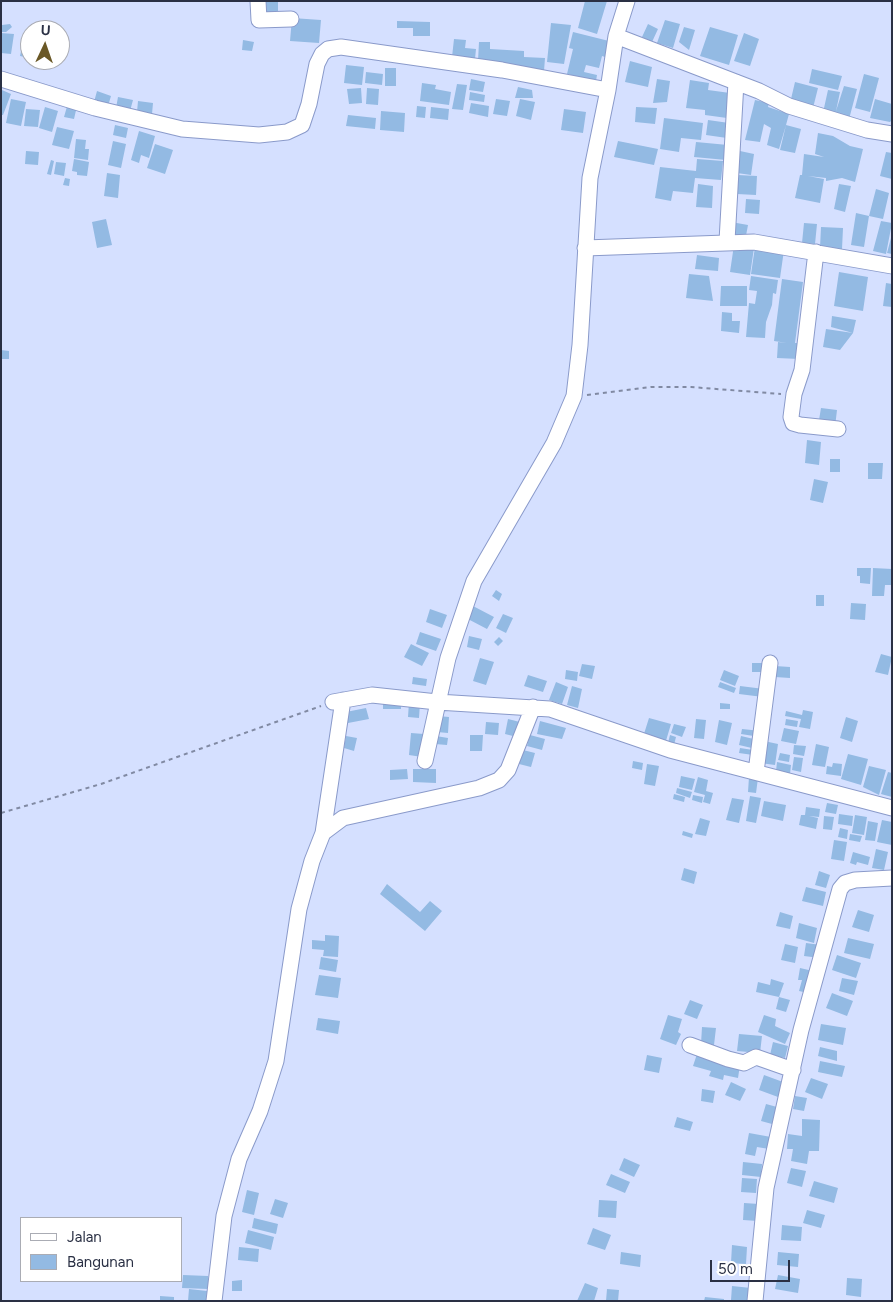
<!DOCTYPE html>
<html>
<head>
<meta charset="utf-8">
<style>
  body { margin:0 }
  #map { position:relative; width:893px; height:1302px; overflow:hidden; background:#d5e0ff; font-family:Figtree,sans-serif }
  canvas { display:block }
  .frame { position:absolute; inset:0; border:2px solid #2a3044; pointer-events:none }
  .legend { position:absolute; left:20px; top:1217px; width:162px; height:65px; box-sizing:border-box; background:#fff; border:1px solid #aaacb4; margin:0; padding:6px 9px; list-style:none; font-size:15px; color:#2a3044 }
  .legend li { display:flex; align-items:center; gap:10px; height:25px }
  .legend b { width:25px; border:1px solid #aaacb4 }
  .north { position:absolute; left:20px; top:20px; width:50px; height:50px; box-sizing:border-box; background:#fff; border:1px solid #aaacb4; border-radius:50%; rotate:3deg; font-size:14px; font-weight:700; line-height:20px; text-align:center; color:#2a3044 }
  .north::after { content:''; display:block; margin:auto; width:18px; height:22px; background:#6a5826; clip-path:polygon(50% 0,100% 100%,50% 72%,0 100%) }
  .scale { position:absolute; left:710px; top:1260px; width:80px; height:22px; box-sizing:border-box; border:2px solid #2a3044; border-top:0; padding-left:6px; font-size:15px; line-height:18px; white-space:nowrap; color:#2a3044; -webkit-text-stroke:4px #fff; paint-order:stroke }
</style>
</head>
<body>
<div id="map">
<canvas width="893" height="1302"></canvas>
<div class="frame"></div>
<ul class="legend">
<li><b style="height:6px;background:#fff"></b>Jalan</li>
<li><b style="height:14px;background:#93bae3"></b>Bangunan</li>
</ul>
<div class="north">U</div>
<div class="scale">50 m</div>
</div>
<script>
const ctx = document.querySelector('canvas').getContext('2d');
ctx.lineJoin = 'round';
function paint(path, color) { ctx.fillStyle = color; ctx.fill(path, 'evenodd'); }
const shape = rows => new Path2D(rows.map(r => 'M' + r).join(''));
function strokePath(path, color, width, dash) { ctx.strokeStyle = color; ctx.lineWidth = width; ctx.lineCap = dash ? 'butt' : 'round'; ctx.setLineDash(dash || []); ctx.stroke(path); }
const building = shape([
  [264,1,278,1,278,14,264,14],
  [585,1,607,1,597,34,578,28],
  [292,18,321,20,319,43,290,41],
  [665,20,680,24,673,48,657,43],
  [397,21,430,22,430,36,413,36,413,28,397,28],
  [551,23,571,25,564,64,547,62],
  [10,24,12,27,6,32,1,32,2,25],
  [648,24,658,29,652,42,642,37],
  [684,27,695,30,689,50,679,42],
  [710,27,738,35,729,65,700,56],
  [573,32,609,41,605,57,602,56,599,68,586,65,584,72,597,75,596,81,567,74,573,49,569,48],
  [1,33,14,34,11,54,1,53],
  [25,33,30,34,30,58,20,56],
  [744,33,759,39,750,66,734,61],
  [454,39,466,40,465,48,476,49,475,59,452,57],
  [243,40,254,42,252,51,242,50],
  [479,42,490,42,490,49,524,51,524,57,545,58,544,71,478,61],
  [630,61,652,67,648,87,625,82],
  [346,65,364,67,362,85,344,83],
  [385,68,396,68,396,86,385,86],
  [812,69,842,76,838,90,809,83],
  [366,72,383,74,382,85,365,83],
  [864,74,879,78,870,112,855,108],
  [471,79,485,82,483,92,469,90],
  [657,79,670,81,667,102,653,103],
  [690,80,709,83,708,90,730,93,727,118,705,115,705,110,686,108],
  [795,82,818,88,812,112,791,99],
  [422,83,436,85,435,89,451,92,449,105,420,101],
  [457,84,467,85,463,110,452,109],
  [844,86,857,89,848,123,822,117,828,90,840,92,836,111],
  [518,87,532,90,533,98,515,98],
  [361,88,362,103,349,104,347,89],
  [367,88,379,89,378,105,366,104],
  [2,90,11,94,3,115,1,115],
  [97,91,111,96,108,106,94,102],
  [470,92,485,95,484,102,469,100],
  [118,97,133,100,130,111,116,108],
  [11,99,26,102,21,126,6,123],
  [496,99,510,101,507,116,493,114],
  [520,99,535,102,531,120,516,116],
  [875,99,892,104,892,120,890,122,870,118],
  [755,100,769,103,768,107,789,114,786,125,801,129,795,153,780,150,786,125,779,149,767,145,771,128,764,124,760,142,745,140],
  [138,101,153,103,152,114,137,112],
  [68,103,77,106,74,119,64,117],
  [471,103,489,106,488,117,469,113],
  [417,106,426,107,425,118,416,117],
  [45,107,58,111,52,132,39,128],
  [431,107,449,109,448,120,430,118],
  [636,107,657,108,655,124,635,122],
  [26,109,40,110,38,127,24,126],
  [564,109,586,112,583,133,561,130],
  [381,111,405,113,404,132,380,130],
  [348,115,376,118,375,129,346,126],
  [664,118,703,123,701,140,681,138,679,152,660,149],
  [708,120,729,123,727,138,706,135],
  [115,125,128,128,126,138,113,135],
  [57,127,74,131,69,149,52,145],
  [139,131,155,136,149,158,141,155,139,163,131,160],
  [818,133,833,136,850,146,863,149,855,182,842,178,826,181,826,178,808,176,824,179,820,203,795,198,800,175,802,175,804,154,824,157,815,154],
  [76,139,86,140,85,149,89,149,88,160,74,158],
  [113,141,126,144,121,168,108,165],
  [618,141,658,149,654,165,614,157],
  [696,142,728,145,726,160,694,157],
  [155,144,173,150,165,174,147,168],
  [26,151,39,152,38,165,25,164],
  [740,151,754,154,751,175,737,173],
  [886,152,892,153,892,179,880,176],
  [74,159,89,162,87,176,77,175,77,172,72,171],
  [697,159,723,161,721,180,695,178,693,193,673,191,671,201,655,198,660,167,696,171],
  [51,160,54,161,51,175,47,174],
  [56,162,66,163,64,176,54,174],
  [107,173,120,175,118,198,104,196],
  [738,175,757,176,756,195,737,194],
  [65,178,70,179,69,186,63,185],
  [698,184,713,186,712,208,696,207],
  [839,184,851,186,845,212,834,209],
  [876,189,889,193,883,219,869,216],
  [746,199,760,200,759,214,745,213],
  [856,213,869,216,864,247,851,245],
  [106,219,112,245,97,248,92,222],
  [881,221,892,223,886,254,873,251],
  [731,222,748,225,745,241,728,238],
  [804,223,817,224,815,244,802,243],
  [821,227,843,228,842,249,820,248],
  [891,238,892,238,892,254,887,253],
  [734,245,754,248,750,275,730,272],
  [755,247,784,250,780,278,751,274],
  [697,255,719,258,718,271,695,269],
  [839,272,868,277,863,311,834,306],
  [689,274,709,276,713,301,686,298],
  [751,276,778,280,776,294,773,293,772,305,766,322,765,338,746,337,749,303,755,304,757,291,749,290],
  [782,279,803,282,795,343,800,343,799,359,777,358,778,342,787,343,774,341],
  [886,283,892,284,892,307,883,306],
  [721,286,747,286,747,306,720,306],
  [722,312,732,313,732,321,740,321,739,333,721,331],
  [832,316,856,320,853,333,831,327],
  [826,329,853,333,840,350,823,347],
  [1,350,9,351,9,359,1,359],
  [821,408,837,410,835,427,819,420],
  [807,440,821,442,819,465,805,463],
  [830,459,840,459,840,472,830,472],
  [868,463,883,463,882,479,868,479],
  [814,479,828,482,823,503,810,500],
  [857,568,871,568,870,584,860,583,860,576,857,576],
  [873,568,892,569,891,585,885,585,884,596,872,596],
  [496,590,502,594,499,601,492,596],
  [816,595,824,595,824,606,816,606],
  [851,603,866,604,865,620,850,619],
  [473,606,494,617,487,629,466,618],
  [430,609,447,615,442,628,426,622],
  [503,614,513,618,506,633,496,628],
  [420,632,441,639,436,651,416,644],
  [469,636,482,639,479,650,467,647],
  [499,637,503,641,498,646,494,642],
  [411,644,429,653,422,666,404,657],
  [881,654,892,657,888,675,875,672],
  [480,658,494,662,486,685,473,681],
  [752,663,766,663,766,672,752,672],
  [582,664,595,666,592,679,579,676],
  [775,666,790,667,790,678,775,677],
  [566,670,578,672,577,681,565,679],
  [724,670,739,676,735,686,720,680],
  [528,675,547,681,543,692,524,686],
  [413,677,427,679,426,686,412,684],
  [556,682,568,687,562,704,549,700],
  [720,682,736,688,734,693,718,687],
  [572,686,582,689,578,708,567,705],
  [740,686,764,689,763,697,739,694],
  [383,701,401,701,401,709,383,709],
  [409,702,420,703,419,718,408,717],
  [720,703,730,704,730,709,720,709],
  [366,708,369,719,348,723,346,712],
  [803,710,813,712,810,729,799,727,801,719,785,716,786,711,802,715],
  [438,716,449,717,448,733,437,732],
  [846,717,858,721,852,742,840,738],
  [649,718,671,724,665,744,643,737],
  [508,719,520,722,517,737,505,734],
  [696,719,706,720,704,739,694,738],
  [786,719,798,721,797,727,785,725],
  [719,720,732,723,727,745,715,742],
  [540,721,566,728,562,739,537,734],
  [486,722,499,723,498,735,485,734],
  [674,724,686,727,682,737,671,733],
  [784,728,799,731,796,744,781,741],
  [742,729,761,731,760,737,741,734],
  [411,733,424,734,422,757,409,755],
  [470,735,483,735,482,751,470,751],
  [530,735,545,739,542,750,527,746],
  [670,735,676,737,674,745,668,743],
  [346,736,357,738,354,751,344,748],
  [436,736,448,738,447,745,435,744],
  [741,736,758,740,756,749,739,745],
  [764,741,778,744,775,765,760,763],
  [816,744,829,747,825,767,812,765],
  [794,745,806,746,804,756,793,754],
  [740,748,753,750,753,755,739,753],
  [523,750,535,753,531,767,519,764],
  [780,753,790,755,789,762,778,760],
  [848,754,868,759,861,785,841,779],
  [794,757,803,758,801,772,792,770],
  [633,761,643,763,642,770,632,768],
  [777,762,791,765,790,774,776,771],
  [833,763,842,764,841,776,826,774,827,766,832,767],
  [647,764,659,766,655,786,644,784],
  [869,766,886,770,879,795,863,787],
  [407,769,408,779,390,780,390,770],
  [413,769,436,769,436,783,413,782],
  [888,772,892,773,892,797,881,794],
  [681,776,695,779,692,790,679,787],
  [698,777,708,780,706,791,713,793,710,804,703,802,705,795,694,792],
  [749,777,758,778,756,793,748,792],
  [677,788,692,792,690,798,676,793],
  [674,794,685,797,684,802,673,799],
  [693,795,703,797,702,803,692,800],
  [750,796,761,798,756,823,746,821],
  [732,798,744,800,739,823,726,820],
  [764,801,786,805,783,821,761,816],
  [827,803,838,805,836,814,825,812],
  [806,807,820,809,819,817,809,816,818,818,816,829,799,825,801,815,805,815],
  [839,814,853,816,852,826,838,824],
  [855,815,867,817,864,835,852,833],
  [824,816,834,817,832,830,823,829],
  [700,818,710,821,706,836,695,834],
  [882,820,892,822,892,845,877,842],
  [868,821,878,823,875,841,865,840],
  [840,828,848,830,847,839,838,837],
  [683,831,693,834,692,838,682,835],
  [850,834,862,836,860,842,849,840],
  [834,840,847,842,844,861,831,859],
  [876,849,888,852,884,870,872,868],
  [853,852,870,857,868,865,857,862,856,865,850,863],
  [684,868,697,872,694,884,681,880],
  [819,871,830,875,826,888,815,885],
  [387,884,420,912,430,901,442,911,425,931,380,894],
  [806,887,826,892,823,906,802,901],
  [858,910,874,915,869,932,852,927],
  [780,912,793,916,790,929,776,926],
  [799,923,817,928,814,943,796,938],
  [325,935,339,936,338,957,323,956,324,950,312,949,312,940,325,941],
  [848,938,874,944,870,959,844,953],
  [806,943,821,945,820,958,804,956],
  [785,944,798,947,795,963,781,960],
  [837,955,861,963,856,978,832,970],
  [321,957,338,960,336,972,319,969],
  [800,968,813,971,808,993,799,991,802,980,798,980],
  [319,975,341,978,338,998,315,995],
  [842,978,858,981,854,995,839,991],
  [771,979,784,983,779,997,756,992,758,982,770,985],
  [832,993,853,1001,847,1016,826,1008],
  [779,997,790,1000,786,1012,776,1009],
  [690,1000,703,1005,697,1019,684,1014],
  [668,1015,682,1019,678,1032,681,1034,676,1045,660,1039],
  [764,1015,776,1019,775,1026,790,1033,785,1044,758,1032],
  [318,1018,340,1021,338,1034,316,1030],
  [821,1024,846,1028,843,1045,818,1040],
  [702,1027,716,1028,714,1045,701,1044],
  [739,1034,762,1036,760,1053,737,1051],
  [773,1042,788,1046,785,1058,770,1055],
  [820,1047,837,1051,837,1061,818,1056],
  [698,1051,740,1065,738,1078,724,1075,723,1080,709,1076,711,1071,693,1066],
  [647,1055,662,1058,659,1073,644,1070],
  [820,1061,845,1066,842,1077,818,1072],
  [764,1075,783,1082,778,1097,759,1090],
  [811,1078,828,1084,822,1099,805,1092],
  [731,1082,746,1089,740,1101,725,1095],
  [702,1089,715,1091,713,1103,701,1101],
  [795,1096,807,1098,804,1111,793,1109],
  [766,1104,777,1107,772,1124,761,1121],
  [677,1117,693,1122,690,1131,674,1127],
  [802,1119,820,1120,819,1151,809,1151,807,1164,791,1161,793,1149,787,1149,788,1134,802,1136],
  [749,1133,771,1137,769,1149,757,1147,755,1156,745,1154],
  [624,1158,640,1165,634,1177,619,1170],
  [743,1162,762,1164,761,1177,742,1175],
  [791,1168,806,1171,802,1187,787,1183],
  [611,1174,630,1182,625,1193,606,1185],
  [742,1178,757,1179,756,1193,741,1192],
  [814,1181,838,1188,834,1203,809,1196],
  [247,1190,259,1193,254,1215,242,1212],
  [275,1199,288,1203,283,1218,270,1214],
  [599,1200,617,1201,616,1218,598,1217],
  [744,1203,759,1204,758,1221,743,1220],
  [807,1210,825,1215,821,1228,803,1223],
  [254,1218,278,1224,276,1234,252,1228],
  [782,1225,802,1227,801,1241,781,1240],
  [593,1228,611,1235,605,1250,587,1244],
  [248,1230,274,1237,271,1250,245,1243],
  [732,1245,747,1247,746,1264,731,1263],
  [239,1247,259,1249,258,1262,238,1260],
  [621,1252,641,1255,640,1267,620,1264],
  [778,1252,799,1254,798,1267,777,1265],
  [183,1275,208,1276,208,1289,182,1288],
  [778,1275,800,1279,798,1293,775,1289],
  [847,1278,862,1279,861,1297,846,1295],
  [242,1280,242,1291,232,1291,232,1281],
  [585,1283,598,1288,594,1301,577,1301],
  [732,1286,751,1288,750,1301,731,1300],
  [189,1289,207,1291,206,1301,188,1301],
  [607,1289,619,1290,618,1301,606,1301],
  [160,1296,174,1297,174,1301,160,1301],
  [705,1297,724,1299,724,1301,704,1301]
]);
const path = shape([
  [587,395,651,387,691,387,781,394],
  [1,813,101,784,321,706]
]);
const minor = shape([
  [258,1,259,20,291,19],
  [616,36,759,91,789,106,867,130,892,134],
  [1,79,95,108,182,129,259,135,287,132,302,125,309,104,317,64,322,54,328,49,341,47,502,70,608,90],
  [727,241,736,82],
  [585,248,754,242,892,266],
  [816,252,802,370,794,394,791,417,793,423,800,425,838,429],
  [333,702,372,695,437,702,550,709,670,750,892,808],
  [425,761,448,658,474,581,554,443,574,396,580,345,590,178,608,90,616,36,627,1],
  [756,772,770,663],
  [323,833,343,700],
  [690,1045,728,1059,744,1063,756,1057,793,1070],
  [214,1301,224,1216,239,1159,260,1111,276,1061,299,909,312,861,323,833,343,818,479,788,499,780,508,770,533,707],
  [755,1301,766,1188,801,1030,840,889,845,883,855,880,892,878]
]);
paint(building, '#93bae3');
strokePath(minor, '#8a9aca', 17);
strokePath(path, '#818aa3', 2, [4, 4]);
strokePath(minor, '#fff', 15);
</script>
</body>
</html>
